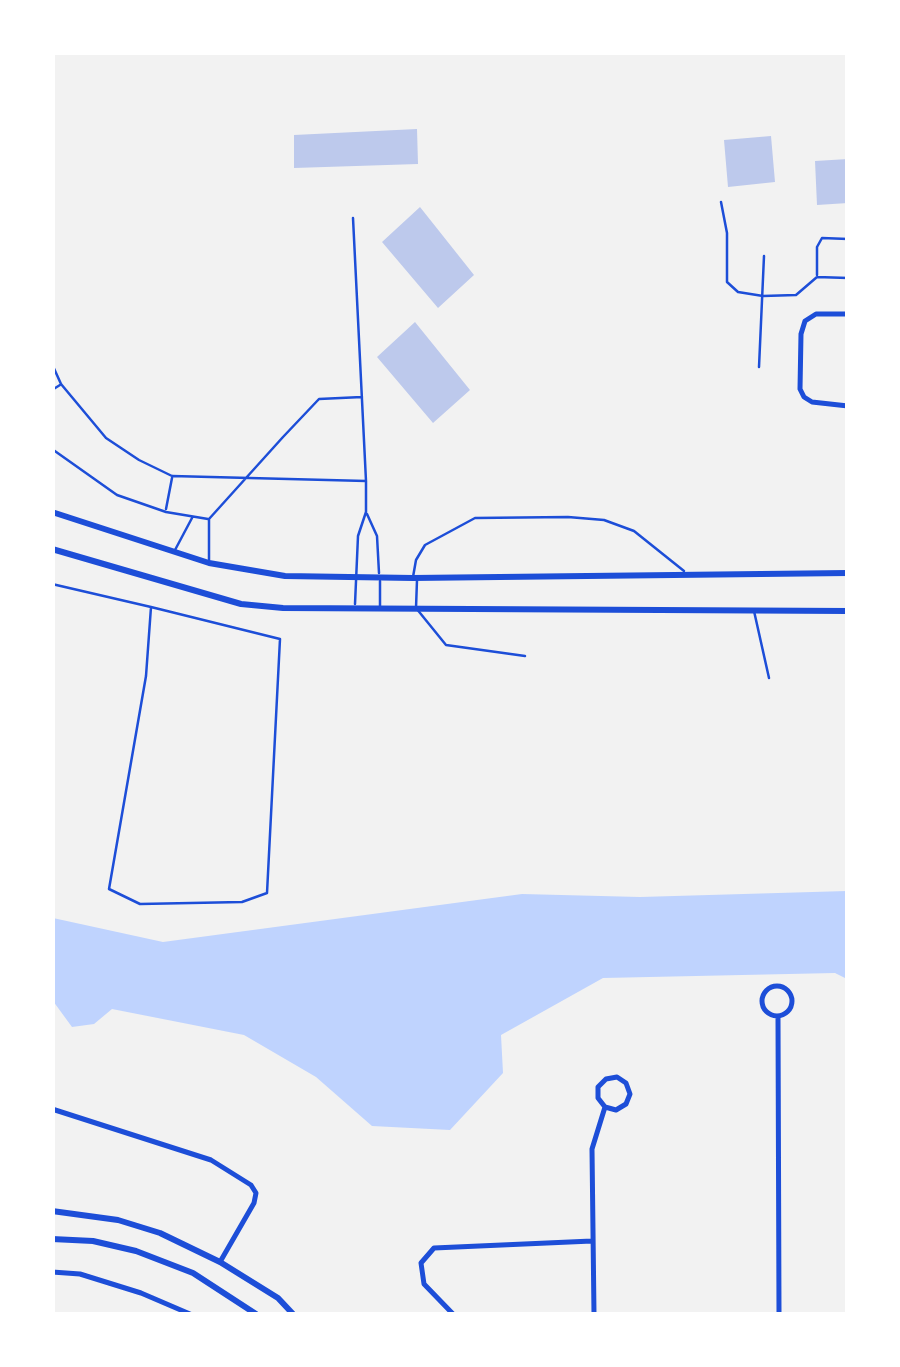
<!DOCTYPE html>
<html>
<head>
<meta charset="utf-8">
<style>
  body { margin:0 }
  #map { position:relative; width:900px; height:1367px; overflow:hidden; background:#f2f2f2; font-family:Helvetica,sans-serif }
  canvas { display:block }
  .frame { position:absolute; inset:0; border:55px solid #fff; pointer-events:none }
</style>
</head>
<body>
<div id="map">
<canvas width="900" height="1367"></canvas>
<div class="frame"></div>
</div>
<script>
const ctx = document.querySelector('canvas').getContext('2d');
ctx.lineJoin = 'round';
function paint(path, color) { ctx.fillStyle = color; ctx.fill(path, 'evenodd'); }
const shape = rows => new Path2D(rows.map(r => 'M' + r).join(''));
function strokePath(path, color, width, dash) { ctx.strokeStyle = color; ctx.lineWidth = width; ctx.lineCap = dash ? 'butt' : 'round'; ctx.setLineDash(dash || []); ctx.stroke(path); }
const water = shape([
  [847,891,847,979,835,973,603,978,501,1035,503,1073,450,1130,372,1126,316,1077,244,1035,112,1009,94,1024,72,1027,53,1001,53,918,163,942,522,894,640,897]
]);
const building = shape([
  [417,129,418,164,294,168,294,135],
  [771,136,775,182,728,187,724,140],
  [848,159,848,203,817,205,815,161],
  [420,207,474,275,438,308,382,242],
  [415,322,470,390,433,423,377,357]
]);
const service = shape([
  [721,202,727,233,727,282,738,292,763,296,796,295,817,277,848,278],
  [353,218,366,481,366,512,358,536,355,604],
  [817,275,817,247,822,238,848,239],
  [52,364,61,384,106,438,139,460,172,476,366,481],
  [759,367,764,256],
  [52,390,60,385],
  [52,449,117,495,166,512,208,519],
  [166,509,172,478],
  [367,514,377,536,379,573],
  [175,550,192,518],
  [209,560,209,519,283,437,319,399,362,397],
  [413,577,416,560,425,545,475,518,568,517,604,520,634,531,684,571],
  [417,580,416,608,446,645,525,656],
  [380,581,380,608],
  [52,584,151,607,280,639,267,893,242,902,140,904,109,889,146,676,151,607],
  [754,611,769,678]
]);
const minor = shape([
  [848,314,816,314,805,321,801,334,800,389,804,397,812,402,848,406],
  '762 1001a15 15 0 1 1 30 0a15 15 0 1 1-30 0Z',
  [778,1017,779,1314],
  [52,1109,211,1160,251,1185,256,1193,254,1203,220,1262],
  [52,1272,80,1274,141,1293,190,1314],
  [453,1314,424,1284,421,1263,434,1248,592,1241],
  [594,1314,592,1149,605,1107,598,1098,598,1087,606,1079,617,1077,626,1083,630,1094,626,1104,616,1110,605,1107]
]);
const tertiary = shape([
  [52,512,209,563,285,576,413,578,848,573],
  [52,549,241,604,283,608,848,611],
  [52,1211,118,1220,160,1233,220,1262,278,1298,293,1314],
  [52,1239,93,1241,136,1251,193,1273,256,1314]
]);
paint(water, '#bfd3fe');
paint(building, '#bdc9ec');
strokePath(service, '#1d4ed8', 2.5);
strokePath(minor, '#1d4ed8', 5);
strokePath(tertiary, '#1d4ed8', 6);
</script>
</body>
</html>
